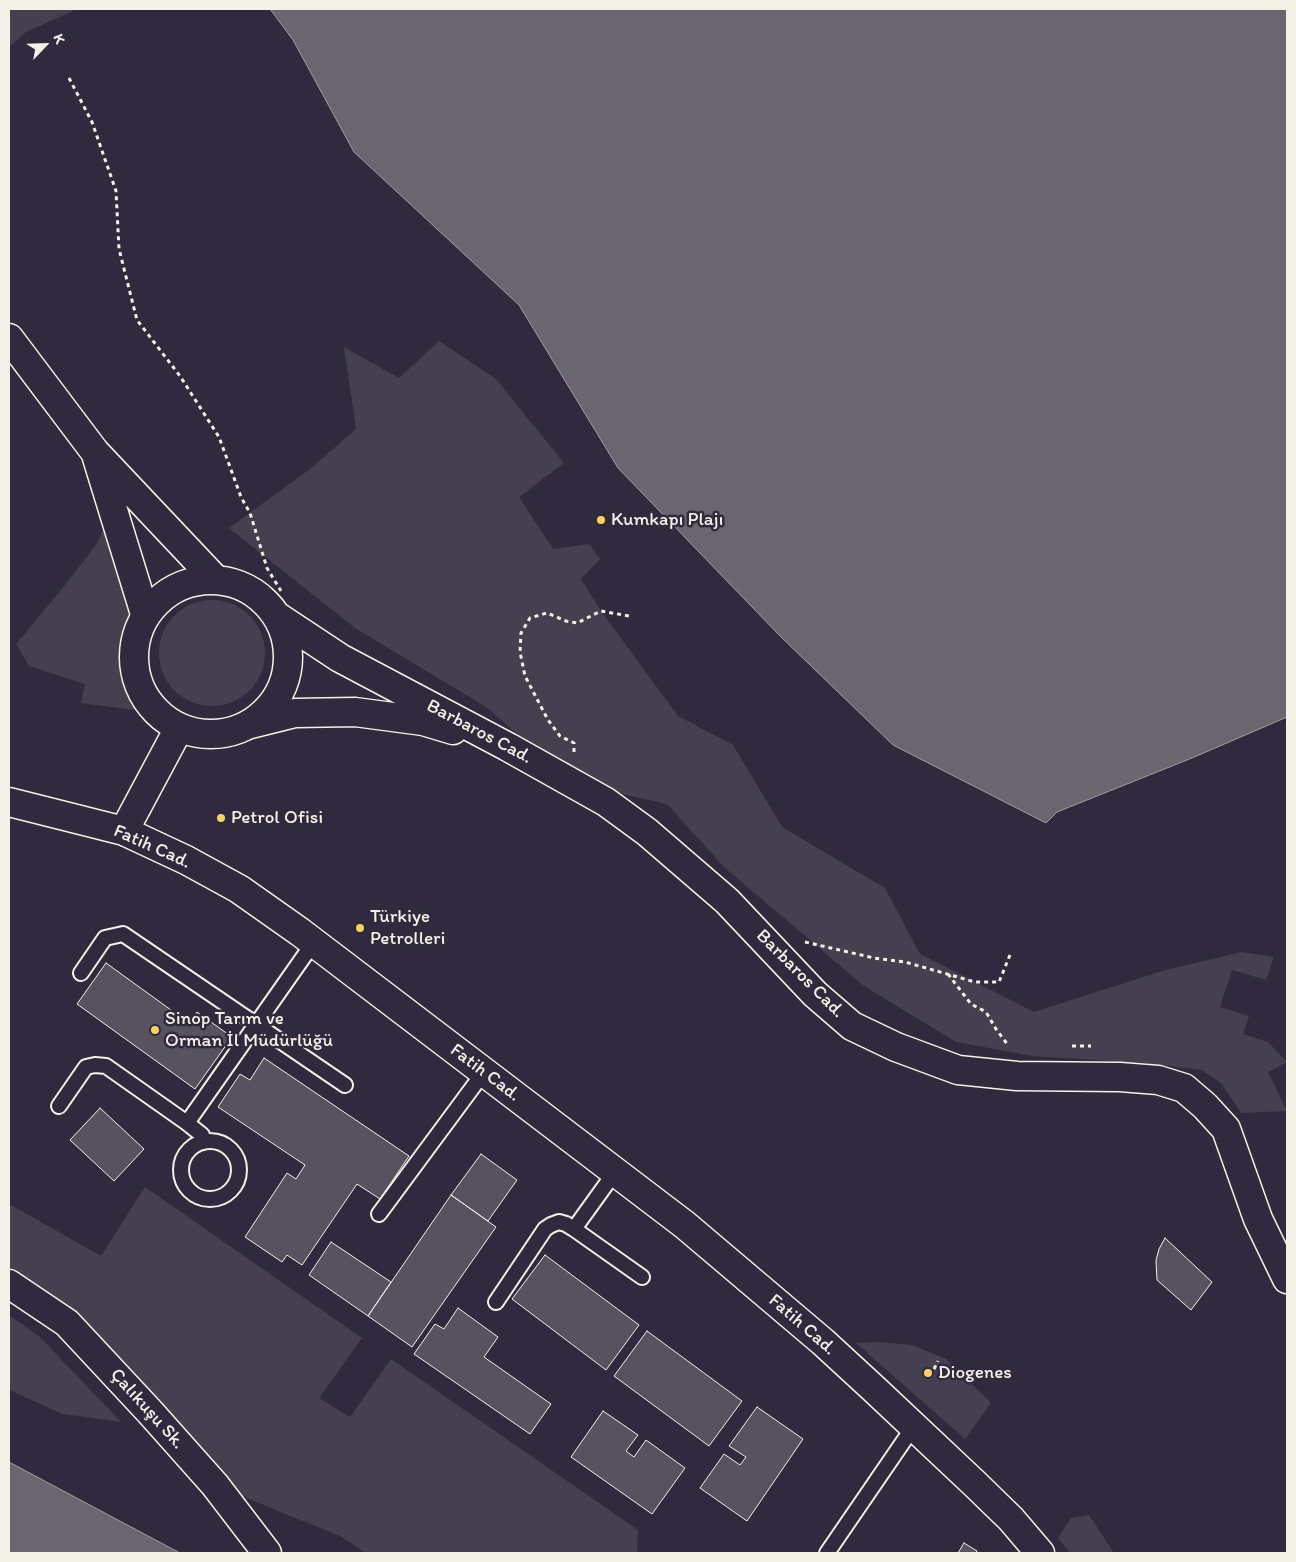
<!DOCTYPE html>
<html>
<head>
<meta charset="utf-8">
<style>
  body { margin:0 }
  #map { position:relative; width:1296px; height:1562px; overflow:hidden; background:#2f2a3d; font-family:Itim,sans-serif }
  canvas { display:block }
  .frame { position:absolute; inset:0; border:10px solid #f4f1e8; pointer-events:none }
  .north { position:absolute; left:20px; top:20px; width:50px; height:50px; -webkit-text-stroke:4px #2f2a3d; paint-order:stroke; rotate:66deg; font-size:14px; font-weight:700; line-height:20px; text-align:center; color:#f4f1e8 }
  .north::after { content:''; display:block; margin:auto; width:18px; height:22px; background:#f4f1e8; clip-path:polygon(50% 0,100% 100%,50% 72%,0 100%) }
</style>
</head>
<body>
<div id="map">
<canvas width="1296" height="1562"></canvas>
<div class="frame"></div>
<div class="north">K</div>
</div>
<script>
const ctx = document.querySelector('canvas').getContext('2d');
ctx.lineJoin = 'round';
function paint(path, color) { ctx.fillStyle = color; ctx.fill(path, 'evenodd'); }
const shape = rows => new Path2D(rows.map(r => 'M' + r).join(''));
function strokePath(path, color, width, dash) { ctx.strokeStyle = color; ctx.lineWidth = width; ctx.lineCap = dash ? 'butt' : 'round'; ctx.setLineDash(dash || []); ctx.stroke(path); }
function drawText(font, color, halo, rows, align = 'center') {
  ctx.font = font + ' Itim,sans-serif'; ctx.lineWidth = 5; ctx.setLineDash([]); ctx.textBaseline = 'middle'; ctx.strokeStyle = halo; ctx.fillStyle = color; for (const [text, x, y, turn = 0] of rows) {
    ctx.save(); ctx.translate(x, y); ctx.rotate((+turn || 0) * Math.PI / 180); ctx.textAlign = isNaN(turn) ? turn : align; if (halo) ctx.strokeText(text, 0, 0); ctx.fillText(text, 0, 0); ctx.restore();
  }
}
const green = shape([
  [9,9,73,9,73,11,26,32,9,47],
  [439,341,496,379,564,463,519,497,553,549,589,544,600,559,581,579,601,611,678,716,733,745,782,827,885,888,920,954,1034,1012,1162,971,1242,952,1274,957,1266,980,1232,970,1220,1007,1249,1016,1243,1034,1268,1042,1287,1062,1268,1072,1287,1111,1241,1113,1222,1084,1202,1070,1145,1063,1032,1056,956,1042,864,986,725,868,667,804,573,783,486,707,355,628,229,528,310,469,356,429,344,347,399,378],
  [113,509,145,614,135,639,133,665,141,691,157,713,81,703,85,684,29,666,16,644,61,590,96,545],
  '159 653a53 53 0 1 1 106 0a53 53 0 1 1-106 0Z',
  [145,1187,362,1338,319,1398,350,1417,391,1359,638,1530,637,1553,365,1553,342,1537,215,1485,9,1284,9,1204,101,1256],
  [9,1315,40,1337,121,1422,63,1414,9,1390],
  [879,1342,912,1345,946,1359,991,1403,965,1439,856,1343],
  [1089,1515,1114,1553,1070,1553,1058,1538,1071,1518]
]);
const water = shape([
  [270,9,1287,9,1287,717,1192,758,1057,812,1046,823,893,745,781,637,618,468,519,305,354,152,293,40,270,9],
  [9,1462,180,1553,9,1553,9,1462]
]);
const building = shape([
  [106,963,189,1023,197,1012,232,1037,195,1089,77,1004,106,963],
  [264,1058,409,1156,380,1199,357,1184,302,1265,287,1255,282,1262,245,1237,287,1173,296,1179,305,1165,218,1107,240,1074,250,1080,264,1058],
  [100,1108,144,1149,114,1181,70,1140,100,1108],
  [481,1154,517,1180,488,1221,451,1195,481,1154],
  [451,1195,496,1227,412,1347,368,1316,451,1195],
  [1165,1238,1212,1282,1191,1310,1157,1280,1156,1260,1159,1249,1165,1238],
  [331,1242,391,1282,368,1316,309,1275,331,1242],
  [545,1255,639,1325,606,1370,512,1299,545,1255],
  [458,1308,498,1337,484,1357,551,1404,530,1434,414,1354,435,1324,444,1329,458,1308],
  [647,1331,742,1401,709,1446,614,1376,647,1331],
  [757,1407,803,1439,747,1521,700,1488,724,1454,740,1465,746,1457,729,1446,757,1407],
  [603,1411,638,1435,626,1451,634,1457,646,1440,685,1468,652,1514,571,1457,603,1411],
  [964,1543,977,1551,976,1553,958,1553,964,1543]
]);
const path = shape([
  [69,78,92,122,116,191,119,249,137,320,180,376,219,437,241,497,250,513,267,568,281,591],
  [574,752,574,743,560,736,548,720,525,676,520,652,521,633,530,618,547,613,566,621,577,623,601,611,629,616],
  [805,942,874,958,905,962,975,982,999,982,1010,955],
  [948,974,971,1004,986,1012,996,1029,1008,1045],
  [1072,1046,1091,1046],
  [934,1369,938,1361]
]);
const service = shape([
  [81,973,105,938,123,934,345,1085],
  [59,1106,86,1067,95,1065,106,1066,187,1123],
  '181 1170a29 29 0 1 1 58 0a29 29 0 1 1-58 0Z',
  [203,1142,202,1135,187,1123,314,942],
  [379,1214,484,1072],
  [574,1229,615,1172],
  [496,1302,545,1229,551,1225,559,1222,566,1224,574,1229,642,1277],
  [827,1553,914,1426]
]);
const tertiary = shape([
  [9,338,95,452,214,578],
  [97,458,145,614]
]);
const secondary = shape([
  '134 657a77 77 0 1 1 154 0a77 77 0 1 1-154 0Z',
  [278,617,340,658,508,747,606,802,647,832,727,901,815,994,852,1026,896,1047,958,1070,1017,1076,1120,1077,1158,1080,1184,1088,1205,1106,1226,1129,1258,1219,1287,1279],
  [251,724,295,713,355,712,423,721,453,730],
  [124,831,179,728],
  [9,1284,67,1323,150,1412,215,1485,267,1553]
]);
const trunk = shape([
  [9,802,124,831,186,860,239,889,300,932,685,1225,823,1342,873,1388,975,1484,1011,1519,1040,1553]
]);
const markers = [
  [601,520,5,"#ffd166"],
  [221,818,5,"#ffd166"],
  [360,928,5,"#ffd166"],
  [155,1030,5,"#ffd166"],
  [928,1373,5,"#ffd166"]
];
const poiNames = [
  ["Kumkapı Plajı",611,520],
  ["Petrol Ofisi",231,818],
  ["Türkiye",370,917],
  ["Petrolleri",370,939],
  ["Sinop Tarım ve",165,1019],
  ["Orman İl Müdürlüğü",165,1041],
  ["Diogenes",938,1373]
];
const streetNames = [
  ["Barbaros Cad.",479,732,28],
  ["Fatih Cad.",152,847,24],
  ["Barbaros Cad.",800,974,45],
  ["Fatih Cad.",485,1073,37],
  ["Fatih Cad.",802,1325,41],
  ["Çalıkuşu Sk.",147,1409,48]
];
paint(green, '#454050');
paint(water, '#6a6670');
strokePath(water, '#a19ea0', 1);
paint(building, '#56525f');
strokePath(building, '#f4f1e8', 1);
strokePath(service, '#f4f1e8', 18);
strokePath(tertiary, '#f4f1e8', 31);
strokePath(secondary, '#f4f1e8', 31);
strokePath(trunk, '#f4f1e8', 31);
strokePath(path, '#f4f1e8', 3, [4, 4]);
strokePath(service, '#2f2a3d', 14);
strokePath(tertiary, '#2f2a3d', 28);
strokePath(secondary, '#2f2a3d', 28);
strokePath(trunk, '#2f2a3d', 28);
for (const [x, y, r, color] of markers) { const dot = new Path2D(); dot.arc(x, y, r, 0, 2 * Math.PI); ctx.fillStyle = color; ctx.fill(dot); strokePath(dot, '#2f2a3d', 2); }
drawText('19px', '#f4f1e8', '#2f2a3d', poiNames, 'left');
drawText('19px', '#f4f1e8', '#2f2a3d', streetNames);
</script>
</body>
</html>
